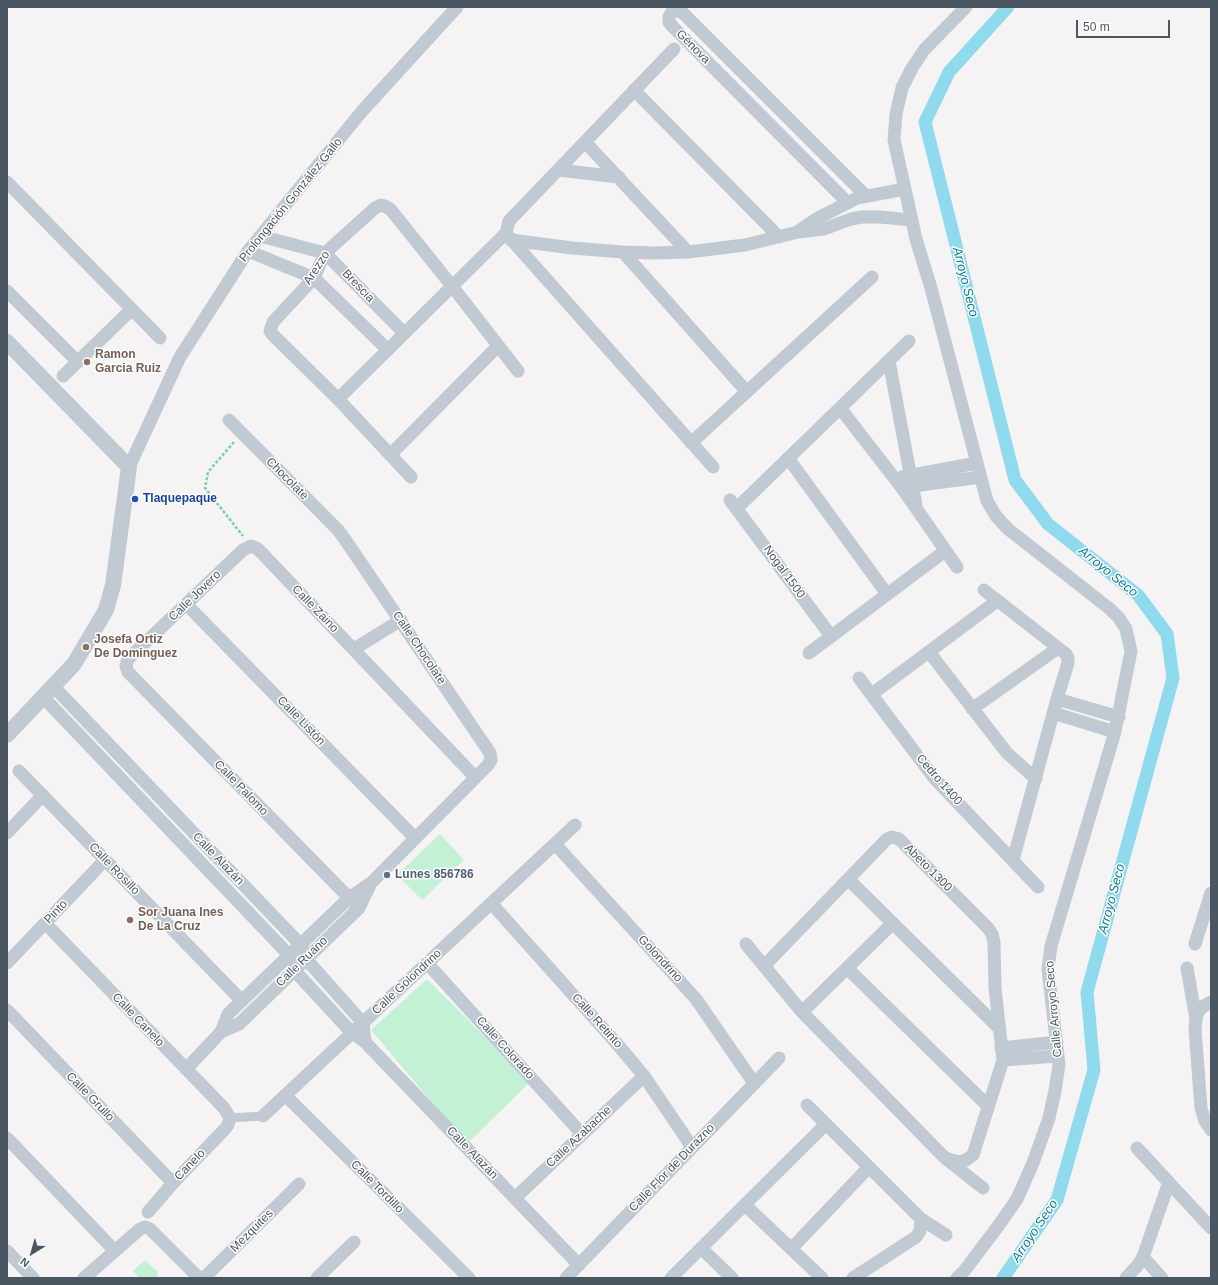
<!DOCTYPE html>
<html>
<head>
<meta charset="utf-8">
<style>
  body { margin:0 }
  #map { position:relative; width:1218px; height:1285px; overflow:hidden; background:#f5f3f3; font-family:Helvetica,sans-serif }
  canvas { display:block }
  .frame { position:absolute; inset:0; border:8px solid #4a5661; pointer-events:none }
  .north { position:absolute; left:12px; top:1233px; width:40px; height:40px; -webkit-text-stroke:3px #fff; paint-order:stroke; rotate:217deg; font-size:11px; font-weight:700; line-height:16px; text-align:center; color:#4a5661 }
  .north::after { content:''; display:block; margin:auto; width:14px; height:18px; background:#4a5661; clip-path:polygon(50% 0,100% 100%,50% 72%,0 100%) }
  .scale { position:absolute; left:1076px; top:20px; width:94px; height:18px; box-sizing:border-box; border:2px solid #4a5661; border-top:0; padding-left:5px; font-size:12px; line-height:14px; white-space:nowrap; color:#4a5661; -webkit-text-stroke:3px #fff; paint-order:stroke }
</style>
</head>
<body>
<div id="map">
<canvas width="1218" height="1285"></canvas>
<div class="frame"></div>
<div class="north">N</div>
<div class="scale">50 m</div>
</div>
<script>
const ctx = document.querySelector('canvas').getContext('2d');
ctx.lineJoin = 'round';
function paint(path, color) { ctx.fillStyle = color; ctx.fill(path, 'evenodd'); }
const shape = rows => new Path2D(rows.map(r => 'M' + r).join(''));
function strokePath(path, color, width, dash) { ctx.strokeStyle = color; ctx.lineWidth = width; ctx.lineCap = dash ? 'butt' : 'round'; ctx.setLineDash(dash || []); ctx.stroke(path); }
function drawText(font, color, halo, rows, align = 'center') {
  ctx.font = font + ' Helvetica,sans-serif'; ctx.lineWidth = 3; ctx.setLineDash([]); ctx.textBaseline = 'middle'; ctx.strokeStyle = halo; ctx.fillStyle = color; for (const [text, x, y, turn = 0] of rows) {
    ctx.save(); ctx.translate(x, y); ctx.rotate((+turn || 0) * Math.PI / 180); ctx.textAlign = isNaN(turn) ? turn : align; if (halo) ctx.strokeText(text, 0, 0); ctx.fillText(text, 0, 0); ctx.restore();
  }
}
const green = shape([
  [440,834,464,860,422,900,397,875],
  [427,979,530,1082,467,1144,371,1030],
  [145,1260,158,1272,157,1278,140,1278,133,1271]
]);
const canal = shape([
  [1003,1278,1057,1200,1094,1070,1087,992,1173,678,1167,634,1138,595,1048,524,1015,480,925,122,949,72,1008,7]
]);
const path = shape([
  [234,442,208,472,205,488,243,536]
]);
const pedestrian = shape([
  [230,1118,263,1116]
]);
const minor = shape([
  [634,90,779,237],
  [585,142,688,252],
  [558,170,619,177],
  [7,182,160,338],
  [848,203,672,26,669,22,669,17,671,13,675,11,680,11,684,14,866,196],
  [800,230,818,218,857,198,905,189],
  [260,236,325,253,404,333],
  [509,237,713,467],
  [511,240,572,248,623,252,654,253,688,252,745,245,798,232,824,229,851,219,862,217,880,217,911,220],
  [248,251,314,278,388,350],
  [623,252,747,392],
  [7,291,78,362],
  [889,361,916,505],
  [63,376,132,309],
  [338,399,506,233,509,221,674,49],
  [840,408,902,488,957,567],
  [691,443,872,277],
  [390,455,498,346],
  [788,458,887,594],
  [129,467,180,357,248,251,363,110,457,7],
  [411,477,338,399,272,334,270,331,273,322,314,278,325,253,375,208,381,205,387,207,391,210,452,286,518,371],
  [902,477,977,463],
  [905,487,981,477],
  [730,500,831,636],
  [737,508,909,341],
  [984,590,1066,654,1068,658,1068,663,1057,699,1013,860],
  [186,604,415,838],
  [354,649,401,620],
  [929,652,1007,753,1036,779],
  [809,653,945,551],
  [859,678,935,779,1038,887],
  [53,686,301,945,306,959,363,1023,365,1042],
  [872,694,997,601],
  [43,697,289,955,294,970,352,1033,365,1042,579,1265],
  [1057,699,1119,717],
  [972,709,1058,648],
  [1053,713,1115,732],
  [19,771,242,1001],
  [7,833,43,795],
  [555,844,696,999,754,1083],
  [848,879,999,1028],
  [491,903,618,1045,644,1076,692,1147],
  [359,908,128,672,126,666,128,659,243,550,251,546,258,549,475,777],
  [45,923,224,1108,230,1118,228,1125,224,1130,173,1183,148,1212],
  [746,944,802,1012,945,1158,983,1188],
  [1195,944,1211,893],
  [7,963,105,860],
  [427,963,582,1134],
  [764,966,887,839,892,837,899,839,988,928,992,934,994,942,995,988,1003,1060,973,1155,966,1160,958,1162,945,1158],
  [847,968,988,1106],
  [1187,968,1196,1019],
  [1211,1002,1204,1006,1198,1012,1196,1019,1195,1029,1201,1108,1205,1121,1211,1130],
  [7,1010,173,1183],
  [802,1012,893,923],
  [221,1032,228,1014,349,898,372,882,488,765,491,760,490,753,344,538,338,530,229,420],
  [1001,1048,1057,1042],
  [1003,1060,1058,1056],
  [186,1069,221,1032,239,1024,359,908,371,883],
  [285,1095,469,1278],
  [807,1105,921,1219,946,1235],
  [263,1116,575,825],
  [7,1138,115,1251],
  [1137,1148,1211,1228],
  [515,1198,644,1076],
  [745,1205,822,1278],
  [701,1248,732,1278],
  [791,1249,869,1167],
  [7,1251,33,1278],
  [1143,1257,1162,1278],
  [84,1278,140,1229,145,1227,150,1229,199,1278],
  [204,1278,299,1184],
  [317,1278,354,1242],
  [566,1278,779,1058],
  [671,1278,826,1124],
  [853,1278,916,1237,920,1231,921,1219],
  [957,1278,965,1270,999,1225,1017,1199,1033,1163,1049,1118,1055,1091,1059,1065,1048,969,1051,946,1115,732,1131,651,1126,629,1119,618,1110,609,1008,529,996,516,987,501,931,288,916,239,894,140,896,114,902,88,912,68,924,50,966,7],
  [1126,1278,1138,1265,1143,1257,1169,1182]
]);
const tertiary = shape([
  [7,342,129,467,113,585,106,610,74,664,7,735]
]);
const markers = [
  [87,362,4,"#8d6e63"],
  [135,499,4,"#1a4fb4"],
  [86,647,4,"#8d6e63"],
  [387,875,4,"#5c6f8a"],
  [130,920,4,"#8d6e63"]
];
const streetNames = [
  ["Génova",693,47,45],
  ["Prolongación González Gallo",291,200,-51],
  ["Arezzo",317,268,-57],
  ["Brescia",358,286,46],
  ["Chocolate",287,479,45],
  ["Nogal 1500",784,572,54],
  ["Calle Jovero",195,596,-44],
  ["Calle Zaino",315,609,46],
  ["Calle Chocolate",419,648,56],
  ["Calle Listón",301,721,46],
  ["Cedro 1400",939,780,49],
  ["Calle Palomo",241,788,46],
  ["Calle Alazán",218,859,46],
  ["Abeto 1300",928,868,45],
  ["Calle Rosillo",114,869,46],
  ["Pinto",56,912,-46],
  ["Golondrino",660,959,47],
  ["Calle Ruano",302,962,-44],
  ["Calle Golondrino",407,982,-43],
  ["Calle Arroyo Seco",1054,1009,-95],
  ["Calle Canelo",138,1020,46],
  ["Calle Retinto",597,1021,48],
  ["Calle Colorado",505,1048,48],
  ["Calle Grullo",90,1097,46],
  ["Calle Azabache",579,1137,-43],
  ["Calle Alazán",472,1153,46],
  ["Canelo",190,1165,-46],
  ["Calle Flor de Durazno",672,1168,-46],
  ["Calle Tordillo",377,1187,45],
  ["Mezquites",252,1231,-45]
];
const educationNames = [
  ["Ramon",95,355],
  ["Garcia Ruiz",95,369],
  ["Josefa Ortiz",94,640],
  ["De Dominguez",94,654],
  ["Sor Juana Ines",138,913],
  ["De La Cruz",138,927]
];
const transitNames = [
  ["Tlaquepaque",143,499]
];
const serviceNames = [
  ["Lunes 856786",395,875]
];
const waterNames = [
  ["Arroyo Seco",965,282,76],
  ["Arroyo Seco",1108,572,39],
  ["Arroyo Seco",1112,899,-75],
  ["Arroyo Seco",1035,1231,-56]
];
paint(green, '#c3f1d5');
strokePath(canal, '#90daee', 13);
strokePath(path, '#7ad0a6', 2.5, [3, 2]);
strokePath(pedestrian, '#c1cad2', 9);
strokePath(minor, '#c1cad2', 13);
strokePath(tertiary, '#c1cad2', 16);
for (const [x, y, r, color] of markers) { const dot = new Path2D(); dot.arc(x, y, r, 0, 2 * Math.PI); ctx.fillStyle = color; ctx.fill(dot); strokePath(dot, '#fff', 1.5); }
drawText('12px', '#4a5661', '#fff', streetNames);
drawText('bold 12px', '#785e54', '#fff', educationNames, 'left');
drawText('bold 12px', '#164399', '#fff', transitNames, 'left');
drawText('bold 12px', '#4e5e75', '#fff', serviceNames, 'left');
drawText('italic 13px', '#0c7c9b', '#fff', waterNames);
</script>
</body>
</html>
